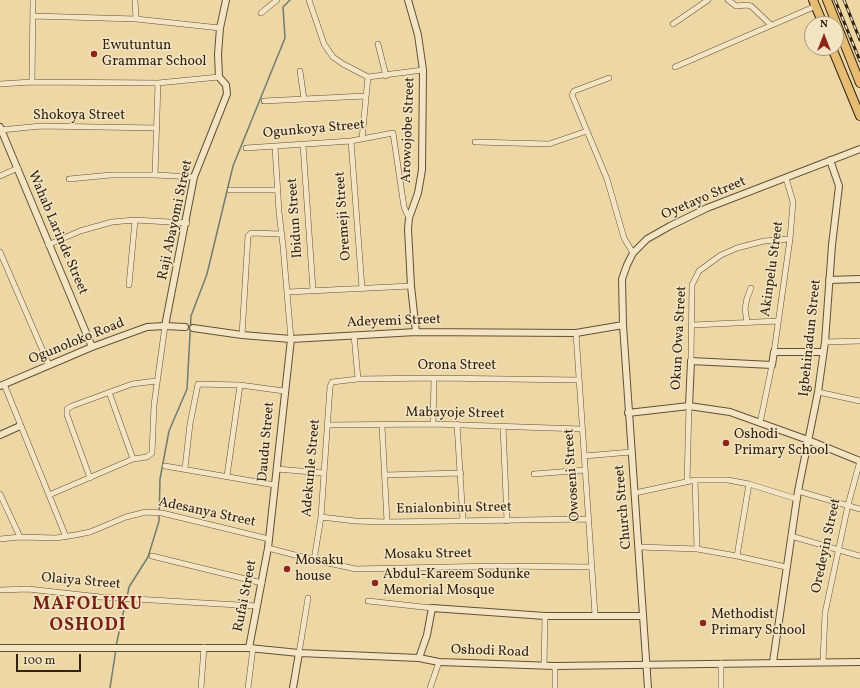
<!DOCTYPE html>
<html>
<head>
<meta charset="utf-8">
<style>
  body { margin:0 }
  #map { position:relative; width:860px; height:688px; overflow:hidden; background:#edd7a5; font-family:Vollkorn,serif }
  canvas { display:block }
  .north { position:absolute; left:804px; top:16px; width:40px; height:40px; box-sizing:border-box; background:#f3e5c4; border:1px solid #a6977d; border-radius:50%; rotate:0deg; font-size:11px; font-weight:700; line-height:16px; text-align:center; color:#332312 }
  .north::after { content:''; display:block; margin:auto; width:14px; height:18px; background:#8f2418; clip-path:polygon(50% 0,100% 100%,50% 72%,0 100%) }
  .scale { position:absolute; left:16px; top:654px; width:65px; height:18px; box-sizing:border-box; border:2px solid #332312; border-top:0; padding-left:5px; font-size:12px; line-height:14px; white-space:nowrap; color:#332312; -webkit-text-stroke:3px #f3e5c4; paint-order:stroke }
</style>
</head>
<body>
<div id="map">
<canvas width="860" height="688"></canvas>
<div class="north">N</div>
<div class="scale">100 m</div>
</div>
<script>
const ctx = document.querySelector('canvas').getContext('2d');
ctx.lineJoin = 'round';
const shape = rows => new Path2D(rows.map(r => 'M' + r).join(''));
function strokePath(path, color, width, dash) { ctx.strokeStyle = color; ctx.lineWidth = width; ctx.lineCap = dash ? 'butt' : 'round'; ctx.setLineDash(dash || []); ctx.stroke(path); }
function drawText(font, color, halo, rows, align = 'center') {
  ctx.font = font + ' Vollkorn,serif'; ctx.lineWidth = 3; ctx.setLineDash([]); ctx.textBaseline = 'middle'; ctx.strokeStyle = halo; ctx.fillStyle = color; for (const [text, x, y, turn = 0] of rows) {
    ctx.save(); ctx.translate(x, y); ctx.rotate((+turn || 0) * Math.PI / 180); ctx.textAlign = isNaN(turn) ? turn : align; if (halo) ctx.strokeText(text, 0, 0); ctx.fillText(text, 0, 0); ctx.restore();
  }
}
const stream = shape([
  [127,597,129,587,148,557,159,521,160,479,169,431,187,389,191,316,207,274,233,166,285,38,283,7,290,0],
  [116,646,126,600],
  [110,688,116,649]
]);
const minor = shape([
  [135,0,136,19],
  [309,0,324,44,333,57,343,64,368,77,423,70],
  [728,0,736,6,747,5,751,6,771,25],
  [261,13,277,0],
  [33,16,136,19,220,28],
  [673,24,708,0],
  [378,44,386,76],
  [675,67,816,6],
  [300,71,304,99],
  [609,78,574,91,572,95,607,179,624,238,633,253],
  [32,82,33,0],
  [0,84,32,82,158,83,219,77],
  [264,101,365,96],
  [1,130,41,126,157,128],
  [362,139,368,77],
  [351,141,362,288],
  [475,142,549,144,587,131],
  [303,145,313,290],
  [275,147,279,212,283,246,291,339],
  [246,148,351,141,393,133,404,207,409,218],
  [155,175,158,83],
  [0,176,18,168],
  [69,179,111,175,155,175,194,177],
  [230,190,277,190],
  [48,245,80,231,112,222,135,220,187,223],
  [0,252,49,365],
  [129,285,135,220],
  [288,292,411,286],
  [747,322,745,309,747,298,751,288],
  [693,325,778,321],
  [576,333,595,615],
  [242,335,248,236,251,233,281,234],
  [354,335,358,379],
  [825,342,860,341],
  [774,352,790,239,793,202,786,178],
  [691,361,692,285,699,271,721,255,737,248,764,241,790,239],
  [4,384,66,537],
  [109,392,133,459],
  [818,392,860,401],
  [760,423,772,365],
  [433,424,434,378],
  [457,424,463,521],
  [328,425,433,424,581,429],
  [382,426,387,522],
  [503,426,507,521],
  [584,456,631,452],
  [165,466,275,485],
  [185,468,190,424,198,384,240,385,284,391],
  [277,469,324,473],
  [534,474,585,470],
  [385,475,461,473],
  [227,476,240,385],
  [90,478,67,415,67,409,72,406,132,384,156,381],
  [695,480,697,549],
  [687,482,689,406],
  [798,491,860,509],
  [635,493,695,480,728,480,749,484,797,499],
  [0,494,20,537],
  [49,495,133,459,147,457,152,453,154,405,165,326],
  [321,517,355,521,387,522,588,519],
  [791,536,860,556],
  [0,539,20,537,56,538,75,535,90,532,126,517,146,512,162,513,269,539],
  [639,547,697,549,737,556,786,567],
  [268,548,314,560,356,569,496,566,592,567],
  [152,556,262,583],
  [737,556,749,484],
  [314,560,321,517,330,387,332,382,358,379,434,378,578,380],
  [0,590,28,589,100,597,256,606],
  [368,601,432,608],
  [299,653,308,598],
  [823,662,825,613,848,505,860,461],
  [544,666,545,616],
  [201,688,204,647],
  [248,688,253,648],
  [430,688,439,662],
  [555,688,555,666],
  [721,688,721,663]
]);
const tertiary = shape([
  [408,0,418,35,423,70,422,170,418,193,409,218,408,229,411,286,416,332],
  [0,127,92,347],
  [829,280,860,279],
  [165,326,194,177,227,94,226,85,219,77,218,54,220,28,226,0],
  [193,328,242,335,291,339,416,332,576,333,623,325],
  [0,386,92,347,147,327,165,326,185,327],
  [689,406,691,361,772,365,774,352,823,352],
  [628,413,689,406,730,412,808,440,860,461],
  [0,435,20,426],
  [0,648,249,648,299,653,419,658,439,662,555,666,860,662],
  [249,648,268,548,291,339],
  [419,658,427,635,432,608,545,616,643,616],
  [773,662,798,491,818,392,825,342,832,245,839,186,830,160],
  [293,688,299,653],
  [648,688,623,325,622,279,627,265,633,253,647,239,670,226,707,208,860,149]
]);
const trunk = shape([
  [813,0,823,24],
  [827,0,860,83],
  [832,48,860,116]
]);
const rail = shape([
  [835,0,860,61],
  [844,0,860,40]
]);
const markers = [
  [94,54,4,"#8f2418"],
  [726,443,4,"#8f2418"],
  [287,569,4,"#8f2418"],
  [375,583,4,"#8f2418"],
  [703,623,4,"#8f2418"]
];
const poiNames = [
  ["Ewutuntun",102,46],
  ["Grammar School",102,62],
  ["Oshodi",734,435],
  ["Primary School",734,451],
  ["Mosaku",295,561],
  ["house",295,577],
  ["Abdul-Kareem Sodunke",383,575],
  ["Memorial Mosque",383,591],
  ["Methodist",711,615],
  ["Primary School",711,631]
];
const streetNames = [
  ["Shokoya Street",79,116],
  ["Ogunkoya Street",314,130,-5],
  ["Arowojobe Street",409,130,-88],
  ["Oyetayo Street",704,199,-23],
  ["Oremeji Street",344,216,-94],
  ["Ibidun Street",296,218,-94],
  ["Raji Abayomi Street",176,220,-78],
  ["Wahab Larinde Street",57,233,67],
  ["Akinpelu Street",773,269,-82],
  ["Adeyemi Street",394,322,-2],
  ["Okun Owa Street",680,338,-87],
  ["Igbehinadun Street",811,338,-84],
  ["Ogunoloko Road",77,342,-22],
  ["Orona Street",457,366],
  ["Mabayoje Street",455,414,1],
  ["Daudu Street",267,442,-85],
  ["Adekunle Street",312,468,-85],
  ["Owoseni Street",573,475,-94],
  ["Church Street",624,507,-95],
  ["Enialonbinu Street",454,509,-1],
  ["Adesanya Street",207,513,12],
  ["Oredeyin Street",827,546,-78],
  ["Mosaku Street",428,555,-1],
  ["Olaiya Street",81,582,5],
  ["Rufai Street",246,596,-79],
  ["Oshodi Road",490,652,2]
];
const districtNames = [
  ["MAFOLUKU",88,606],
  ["OSHODI",88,627]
];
strokePath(stream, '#717c70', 1.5);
strokePath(minor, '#625037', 6);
strokePath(tertiary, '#625037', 8);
strokePath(trunk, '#332312', 10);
strokePath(minor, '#f3e5c4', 5);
strokePath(tertiary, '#f3e5c4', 6);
strokePath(trunk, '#e6bc72', 8);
strokePath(rail, '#332312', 3);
strokePath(rail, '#f3e5c4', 1.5, [4.5]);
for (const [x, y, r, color] of markers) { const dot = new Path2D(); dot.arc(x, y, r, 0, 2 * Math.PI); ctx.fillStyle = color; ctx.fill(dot); strokePath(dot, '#f3e5c4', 1.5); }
drawText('14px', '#332312', '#f3e5c4', poiNames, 'left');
drawText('14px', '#332312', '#f3e5c4', streetNames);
ctx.letterSpacing = '1px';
drawText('bold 18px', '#7a1f14', '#f3e5c4', districtNames);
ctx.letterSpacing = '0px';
</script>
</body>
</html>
